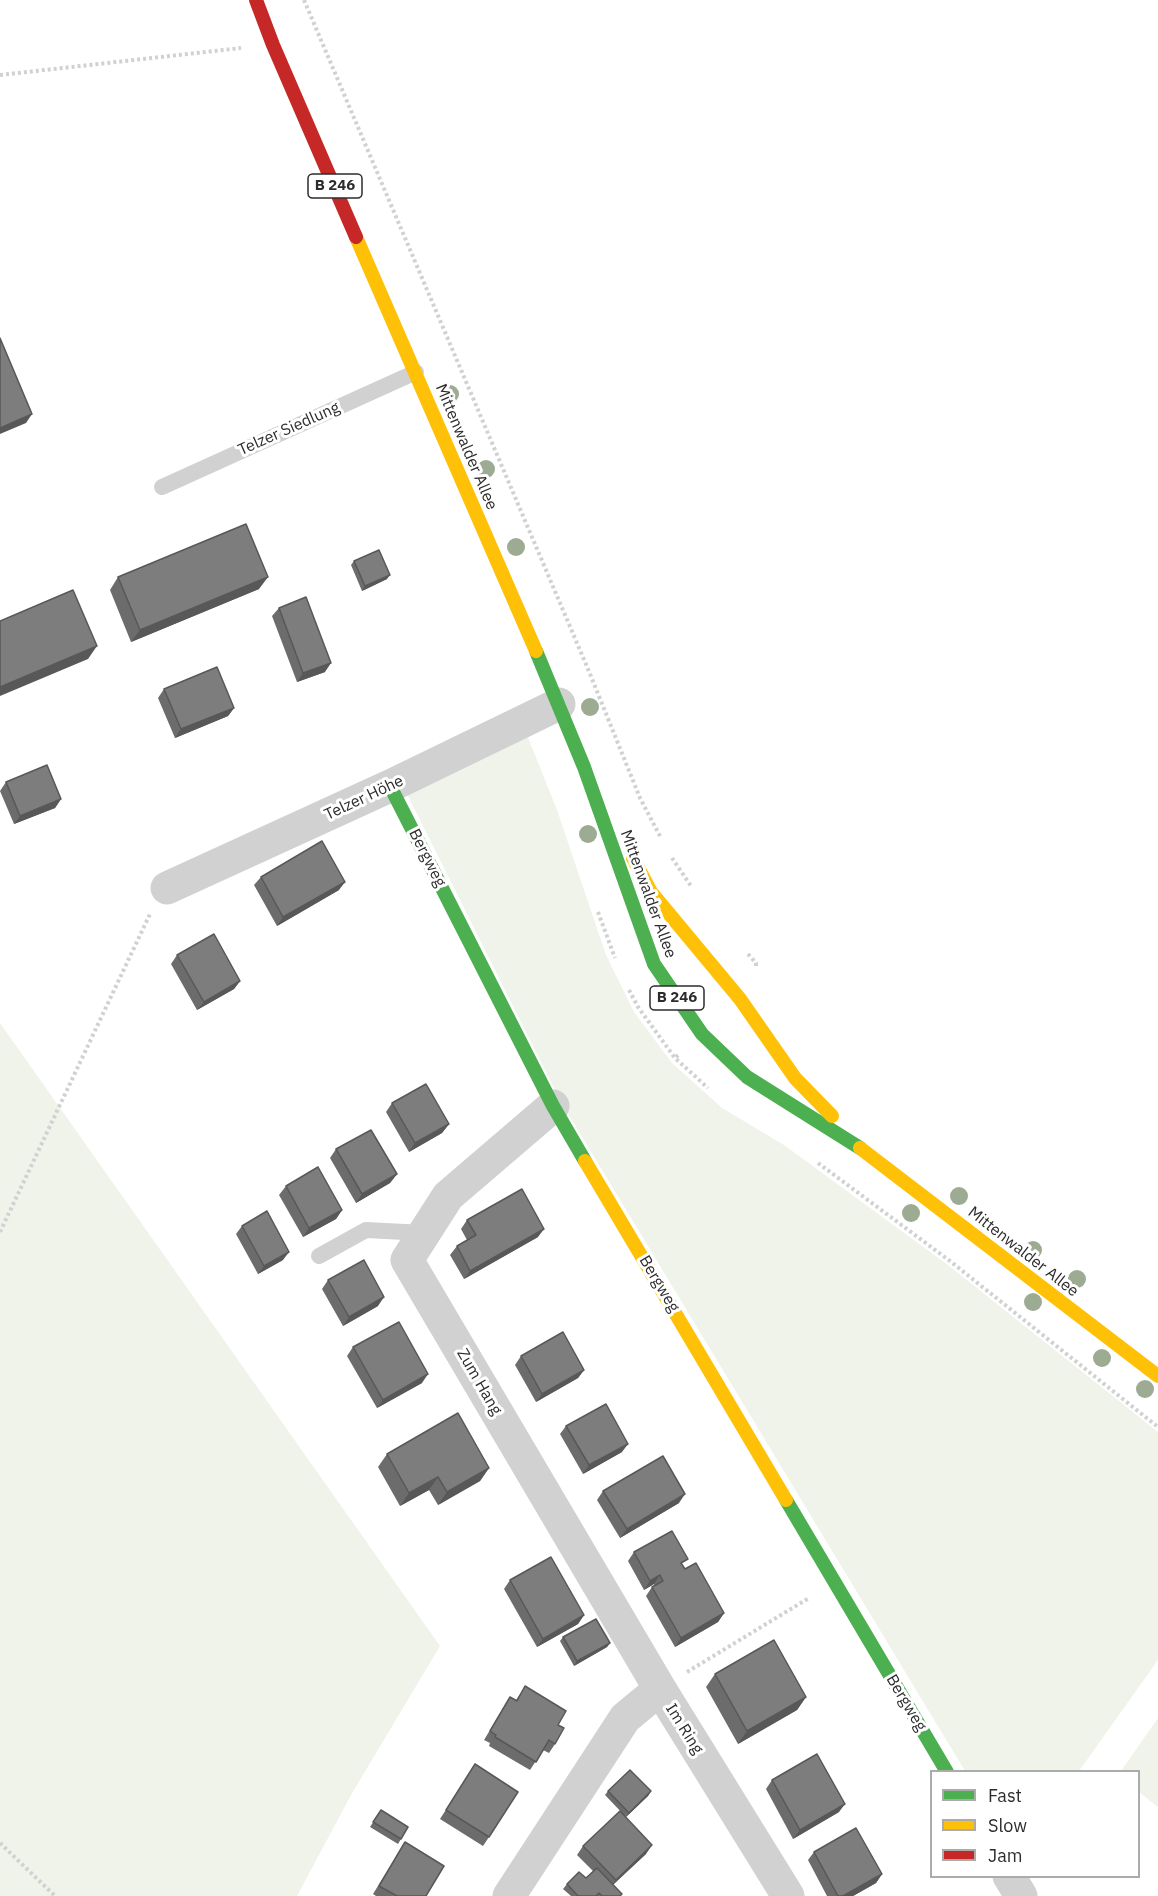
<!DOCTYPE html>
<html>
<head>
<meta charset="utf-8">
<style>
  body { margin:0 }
  #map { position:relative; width:1158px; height:1896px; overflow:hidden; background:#fff; font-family:"IBM Plex Sans",sans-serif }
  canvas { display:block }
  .legend { position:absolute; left:930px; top:1770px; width:210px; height:108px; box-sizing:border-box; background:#fff; border:2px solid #ababab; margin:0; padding:8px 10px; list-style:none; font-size:18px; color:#2c2c2c }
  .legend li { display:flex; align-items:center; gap:12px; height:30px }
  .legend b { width:30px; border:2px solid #ababab }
</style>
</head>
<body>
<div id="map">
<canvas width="1158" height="1896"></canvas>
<ul class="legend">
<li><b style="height:8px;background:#4caf50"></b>Fast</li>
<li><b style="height:8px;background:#ffc107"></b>Slow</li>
<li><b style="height:8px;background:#c62828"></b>Jam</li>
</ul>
</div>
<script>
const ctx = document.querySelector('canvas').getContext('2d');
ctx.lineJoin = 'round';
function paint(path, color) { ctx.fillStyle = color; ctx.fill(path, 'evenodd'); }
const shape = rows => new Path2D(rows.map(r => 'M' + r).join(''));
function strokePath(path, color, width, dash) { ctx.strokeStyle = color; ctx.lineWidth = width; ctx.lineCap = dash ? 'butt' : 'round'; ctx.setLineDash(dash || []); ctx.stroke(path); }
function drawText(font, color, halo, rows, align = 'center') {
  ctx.font = font + ' "IBM Plex Sans",sans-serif'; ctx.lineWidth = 6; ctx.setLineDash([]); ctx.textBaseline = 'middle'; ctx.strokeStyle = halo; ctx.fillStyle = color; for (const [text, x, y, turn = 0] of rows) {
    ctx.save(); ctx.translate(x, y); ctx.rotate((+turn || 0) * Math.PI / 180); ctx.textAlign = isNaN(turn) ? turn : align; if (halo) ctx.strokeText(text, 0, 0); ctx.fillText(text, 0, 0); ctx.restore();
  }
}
const green = shape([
  [527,735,557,810,606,955,634,1012,672,1063,722,1108,784,1145,948,1265,1158,1432,1158,1660,1079,1771,965,1771,561,1102,404,788],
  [0,1023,440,1646,351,1795,297,1896,0,1896],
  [1158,1718,1158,1807,1139,1792,1138,1772,1121,1771]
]);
const path = shape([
  [304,0,588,669,640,798,661,838],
  [0,75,241,48],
  [672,858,691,886],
  [598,912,615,958],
  [748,954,756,963,756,968],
  [629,990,638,1007,675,1058],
  [678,1055,675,1058,708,1088],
  [818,1163,950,1261,1158,1427],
  [0,1232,150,914],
  [687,1672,809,1598],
  [0,1843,55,1896]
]);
const lane = shape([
  [162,487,416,372],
  [319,1256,366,1230,424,1233]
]);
const street = shape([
  [167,888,390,786,559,704],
  [553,1106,448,1196,407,1260,660,1689,788,1896],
  [1009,1876,1021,1896],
  [509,1896,625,1718,660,1689]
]);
const fast = shape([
  [536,651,584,767,654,964,702,1034,747,1077,860,1148],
  [390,786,553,1106,585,1161],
  [786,1500,947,1772]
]);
const slow = shape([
  [356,237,536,651],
  [633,858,651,892,740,999,795,1078,832,1116],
  [860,1148,1158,1376],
  [585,1161,786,1500]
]);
const jam = shape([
  [256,0,273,45,356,237]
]);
const trees = [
  [450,394],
  [486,469],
  [516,547],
  [590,707],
  [588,834],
  [959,1196],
  [911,1213],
  [1033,1250],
  [1077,1279],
  [1033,1302],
  [1102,1358],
  [1145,1389]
];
const wall = shape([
  [354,561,387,579,362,591,351,565],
  [118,577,259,589,131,642,110,590],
  [279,608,325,672,297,682,272,616],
  [164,689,234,708,228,716,175,738,158,698],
  [6,782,61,799,55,808,14,824,0,791],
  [261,877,339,890,277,926,254,885],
  [177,955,240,981,234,989,197,1010,171,964],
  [392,1103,449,1124,442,1133,409,1152,386,1112],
  [336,1149,397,1174,390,1183,356,1203,330,1158],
  [286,1186,342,1210,336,1219,303,1237,279,1195],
  [467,1220,538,1237,464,1279,450,1255,457,1246,467,1240,461,1229],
  [242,1226,283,1260,258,1274,236,1234],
  [328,1280,378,1306,343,1326,322,1289],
  [353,1347,422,1383,377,1408,347,1356],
  [521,1356,584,1370,578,1378,536,1402,515,1365],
  [566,1426,622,1452,583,1474,560,1434],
  [387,1454,489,1468,480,1481,438,1505,429,1490,400,1506,378,1467],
  [603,1491,679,1503,620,1538,597,1500],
  [634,1552,683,1566,724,1613,718,1622,675,1647,646,1596,652,1587,655,1586,654,1584,644,1590,628,1561],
  [510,1580,584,1615,578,1624,537,1647,504,1589],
  [563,1637,610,1643,607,1647,574,1666,560,1641],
  [715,1674,806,1697,797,1710,738,1744,706,1687],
  [525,1686,558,1725,555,1744,549,1753,543,1750,530,1770,489,1746,490,1743,484,1740,510,1697,516,1700],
  [475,1764,489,1837,483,1846,440,1819],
  [772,1780,839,1812,793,1839,766,1789],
  [608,1791,651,1791,648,1796,626,1817,605,1795],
  [381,1810,401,1839,398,1844,370,1827],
  [405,1842,426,1896,376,1896,373,1894],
  [583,1846,646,1854,613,1885,621,1896,571,1896,563,1889,567,1884,586,1878,593,1871,577,1855],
  [814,1852,882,1874,876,1883,853,1896,827,1896,808,1860]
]);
const shadedWall = shape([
  [32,414,26,423,0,434,0,428],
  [390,575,387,579,362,591,365,586],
  [268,577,259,589,131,642,140,630],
  [97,646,88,659,0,696,0,687],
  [331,663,325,672,297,682,303,673],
  [234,708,228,716,175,738,181,729],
  [61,799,55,808,14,824,20,816],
  [345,882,339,890,277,926,283,917],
  [240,981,234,989,197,1010,204,1002],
  [449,1124,442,1133,409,1152,415,1143],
  [397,1174,390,1183,356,1203,362,1194],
  [342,1210,336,1219,303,1237,309,1228],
  [544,1229,538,1237,464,1279,470,1271],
  [289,1252,283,1260,258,1274,264,1266],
  [384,1297,378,1306,343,1326,349,1317],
  [584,1370,578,1378,536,1402,542,1394],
  [428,1374,422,1383,377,1408,383,1400],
  [628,1444,622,1452,583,1474,589,1465],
  [489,1468,480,1481,438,1505,447,1492],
  [438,1477,429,1490,400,1506,409,1493],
  [685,1494,679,1503,620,1538,627,1529],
  [660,1575,654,1584,644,1590,650,1581],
  [724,1613,718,1622,675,1647,681,1638],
  [584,1615,578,1624,537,1647,543,1639],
  [610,1643,607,1647,574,1666,577,1661],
  [806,1697,797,1710,738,1744,747,1731],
  [651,1791,648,1796,626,1817,629,1813],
  [845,1804,839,1812,793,1839,800,1830],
  [652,1845,646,1854,609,1888,616,1880],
  [882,1874,876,1883,853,1896,843,1896]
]);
const building = shape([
  [0,338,32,414,0,428,0,338],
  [246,524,268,577,140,630,118,577,246,524],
  [379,550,390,575,365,586,354,561,379,550],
  [73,590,97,646,0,687,0,621,73,590],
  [306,597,331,663,303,673,279,608,306,597],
  [217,667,234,708,181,729,164,689,217,667],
  [47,765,61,799,20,816,6,782,47,765],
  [322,841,345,882,283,917,261,877,322,841],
  [214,934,240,981,204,1002,177,955,214,934],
  [426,1084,449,1124,415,1143,392,1103,426,1084],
  [371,1130,397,1174,362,1194,336,1149,371,1130],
  [318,1167,342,1210,309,1228,286,1186,318,1167],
  [522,1189,544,1229,470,1271,457,1246,476,1235,467,1220,522,1189],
  [267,1211,289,1252,264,1266,242,1226,267,1211],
  [364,1260,384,1297,349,1317,328,1280,364,1260],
  [399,1322,428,1374,383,1400,353,1347,399,1322],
  [563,1332,584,1370,542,1394,521,1356,563,1332],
  [606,1404,628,1444,589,1465,566,1426,606,1404],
  [458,1413,489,1468,447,1492,438,1477,409,1493,387,1454,458,1413],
  [663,1456,685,1494,627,1529,603,1491,663,1456],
  [672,1531,688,1559,681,1563,685,1569,696,1563,724,1613,681,1638,652,1587,663,1581,660,1575,650,1581,634,1552,672,1531],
  [551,1557,584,1615,543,1639,510,1580,551,1557],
  [596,1619,610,1643,577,1661,563,1637,596,1619],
  [774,1640,806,1697,747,1731,715,1674,774,1640],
  [525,1686,566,1711,558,1725,564,1728,555,1744,549,1740,536,1762,495,1737,496,1735,490,1731,510,1697,517,1701,525,1686],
  [817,1754,845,1804,800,1830,772,1780,817,1754],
  [475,1764,518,1792,489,1837,446,1810,475,1764],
  [630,1770,651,1791,629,1813,608,1791,630,1770],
  [381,1810,408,1827,401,1839,373,1822,381,1810],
  [620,1811,652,1845,616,1880,583,1846,620,1811],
  [856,1828,882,1874,843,1896,838,1896,814,1852,856,1828],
  [405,1842,444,1866,426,1896,397,1896,379,1886,405,1842],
  [597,1868,622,1894,620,1896,602,1896,599,1893,596,1896,578,1896,567,1884,579,1872,586,1878,597,1868]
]);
const shields = [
  [335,186,54],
  [677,998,54]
];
const shieldNames = [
  ["B 246",335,186],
  ["B 246",677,998]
];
const streetNames = [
  ["Telzer Siedlung",289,429,-24],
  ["Mittenwalder Allee",466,447,67],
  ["Telzer Höhe",364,798,-25],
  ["Bergweg",427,858,63],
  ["Mittenwalder Allee",648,894,70],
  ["Mittenwalder Allee",1023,1252,38],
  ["Bergweg",659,1284,59],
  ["Zum Hang",479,1382,60],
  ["Bergweg",906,1703,59],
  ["Im Ring",684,1729,58]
];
paint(green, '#eff3ea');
strokePath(path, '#d1d1d1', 4, [3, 3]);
strokePath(lane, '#d1d1d1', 16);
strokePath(street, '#d1d1d1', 33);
strokePath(fast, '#4caf50', 14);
strokePath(slow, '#ffc107', 14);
strokePath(jam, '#c62828', 14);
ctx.fillStyle = '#9dab93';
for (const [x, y] of trees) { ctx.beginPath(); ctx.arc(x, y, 9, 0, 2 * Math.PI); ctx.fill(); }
paint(wall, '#6c6c6c');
paint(shadedWall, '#585858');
paint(building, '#7d7d7d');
strokePath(building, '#585858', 1.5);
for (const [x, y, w] of shields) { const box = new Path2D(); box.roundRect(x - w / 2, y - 12, w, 24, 4.5); ctx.fillStyle = '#fff'; ctx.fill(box); strokePath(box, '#2c2c2c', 1.5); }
drawText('bold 15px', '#2c2c2c', null, shieldNames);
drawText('16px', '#2c2c2c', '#fff', streetNames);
</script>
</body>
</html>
